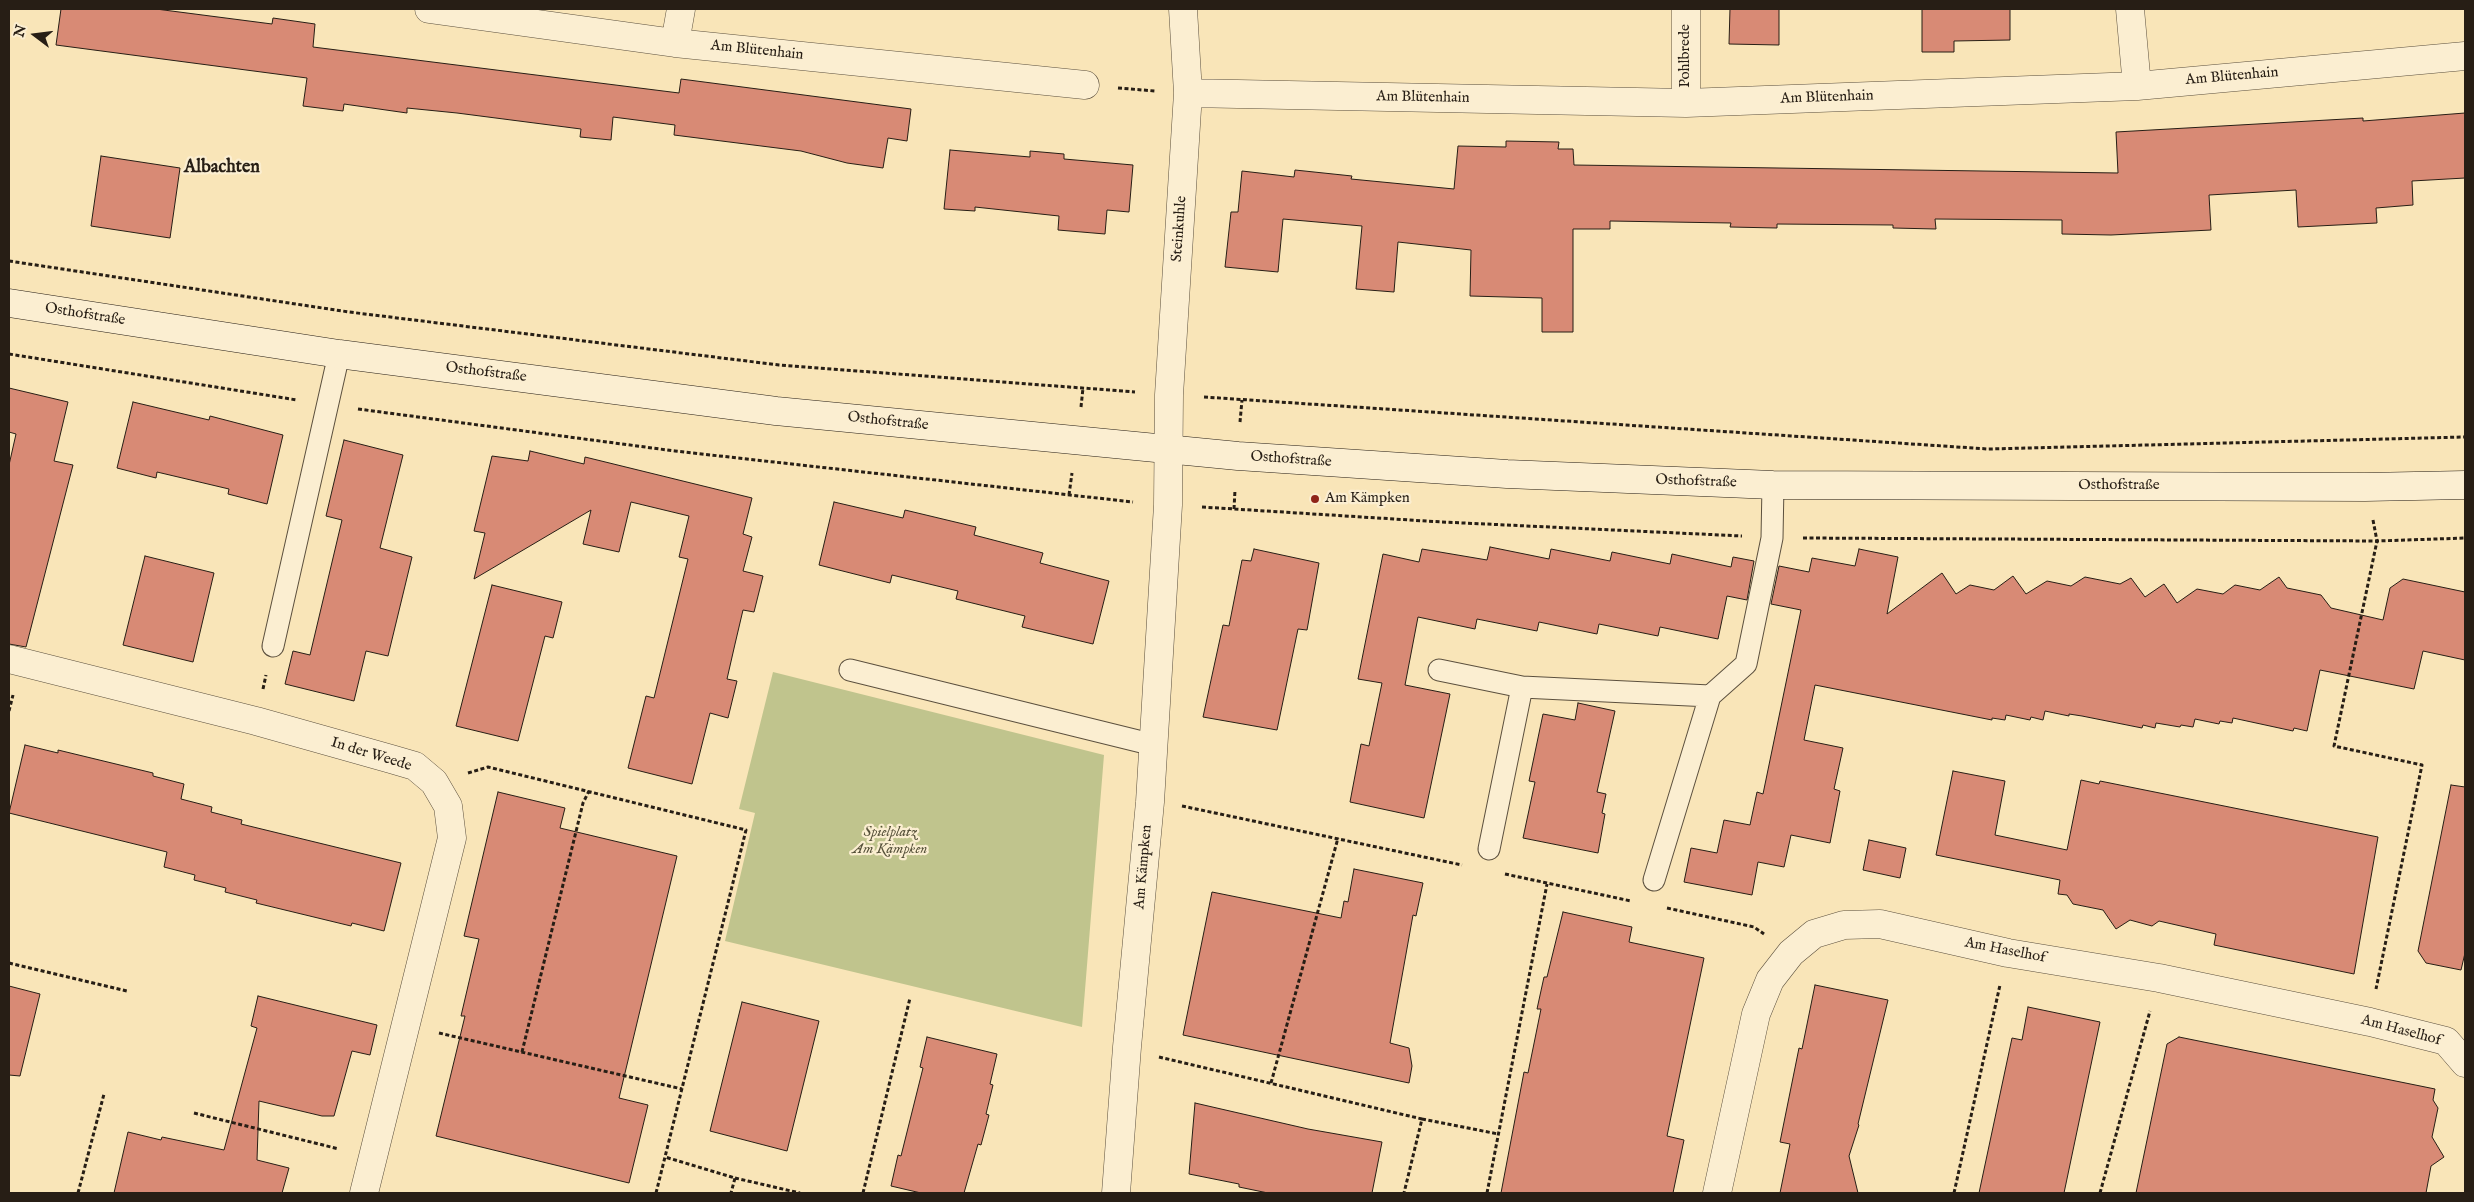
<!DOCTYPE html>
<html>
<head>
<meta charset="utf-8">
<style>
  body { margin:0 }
  #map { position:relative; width:2474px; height:1202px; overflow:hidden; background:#f9e5b8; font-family:"IM FELL English",serif }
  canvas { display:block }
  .frame { position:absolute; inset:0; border:10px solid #271e15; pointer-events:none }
  .north { position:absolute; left:10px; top:10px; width:50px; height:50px; -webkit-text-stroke:4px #fbeed1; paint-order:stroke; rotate:285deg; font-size:14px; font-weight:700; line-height:20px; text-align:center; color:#271e15 }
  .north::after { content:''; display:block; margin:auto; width:18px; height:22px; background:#271e15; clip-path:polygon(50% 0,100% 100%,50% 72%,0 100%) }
</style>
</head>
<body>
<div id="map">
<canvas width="2474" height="1202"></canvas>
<div class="frame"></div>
<div class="north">N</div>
</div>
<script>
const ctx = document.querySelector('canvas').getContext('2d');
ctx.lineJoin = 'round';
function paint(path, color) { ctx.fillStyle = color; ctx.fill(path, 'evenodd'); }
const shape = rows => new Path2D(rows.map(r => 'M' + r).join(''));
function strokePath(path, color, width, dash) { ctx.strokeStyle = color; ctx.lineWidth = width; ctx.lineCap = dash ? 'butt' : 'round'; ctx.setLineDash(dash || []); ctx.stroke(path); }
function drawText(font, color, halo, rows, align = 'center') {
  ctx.font = font + ' "IM FELL English",serif'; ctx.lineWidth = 4.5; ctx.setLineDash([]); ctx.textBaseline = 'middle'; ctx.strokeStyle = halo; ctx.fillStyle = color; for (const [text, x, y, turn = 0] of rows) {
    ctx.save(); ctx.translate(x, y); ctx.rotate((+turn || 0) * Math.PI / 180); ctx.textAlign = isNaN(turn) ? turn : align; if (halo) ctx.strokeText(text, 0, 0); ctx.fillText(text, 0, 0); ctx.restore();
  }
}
const green = shape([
  [773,672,1104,755,1082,1027,725,941,755,813,739,809]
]);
const building = shape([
  [61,9,156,9,272,24,273,18,315,24,313,47,679,93,681,79,911,109,907,141,888,138,883,168,847,163,801,151,674,135,675,125,613,117,611,140,580,137,581,129,457,113,407,108,407,113,344,104,343,111,303,106,307,78,56,45,61,9],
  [1730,9,1779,9,1779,45,1729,44,1730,9],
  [1922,9,2010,9,2010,40,1954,41,1954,52,1922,52,1922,9],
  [2465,113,2465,178,2412,181,2413,205,2376,208,2377,223,2298,227,2296,190,2209,195,2211,230,2111,235,2062,234,2062,220,1935,219,1936,229,1893,228,1893,225,1777,224,1777,228,1730,227,1731,223,1610,221,1610,229,1573,229,1573,332,1542,332,1542,298,1470,296,1471,250,1398,242,1394,292,1356,289,1362,226,1283,219,1278,272,1225,267,1231,212,1238,212,1242,171,1294,177,1295,170,1352,176,1351,179,1454,189,1458,146,1506,147,1506,141,1559,142,1558,149,1573,149,1574,165,2118,173,2116,132,2363,118,2363,121,2465,113],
  [950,150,1030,157,1030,151,1064,154,1064,159,1133,165,1129,212,1107,210,1105,234,1058,230,1059,216,975,207,975,211,944,209,950,150],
  [101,156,180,168,170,238,91,226,101,156],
  [9,388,68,402,54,461,73,465,26,647,9,644,9,465,16,434,9,432,9,388],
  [133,402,209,420,210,416,283,435,267,504,228,494,229,489,157,472,156,478,117,468,133,402],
  [344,440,403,455,380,548,412,557,388,656,366,651,354,701,285,684,293,651,310,655,342,520,326,516,344,440],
  [530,451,584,464,585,457,752,498,743,534,752,537,743,571,763,576,754,612,743,610,735,644,727,679,737,681,728,718,710,713,692,784,628,768,646,696,654,698,688,559,679,557,689,516,631,502,619,552,583,544,591,510,474,579,485,533,474,531,492,456,528,461,530,451],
  [834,502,903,518,905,510,976,527,974,535,1043,553,1040,563,1109,581,1093,644,1022,627,1025,616,956,599,958,591,892,575,890,583,819,565,834,502],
  [1490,547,1549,559,1551,549,1610,561,1612,552,1670,564,1672,554,1731,567,1733,557,1754,561,1747,600,1727,596,1718,639,1660,627,1658,636,1599,624,1597,634,1539,622,1537,631,1477,619,1475,629,1418,617,1405,685,1450,694,1424,818,1350,802,1361,744,1369,746,1382,683,1358,679,1383,554,1419,562,1422,549,1487,560,1490,547],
  [1254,549,1319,563,1307,630,1298,629,1277,730,1203,717,1223,625,1229,626,1242,560,1251,561,1254,549],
  [1859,549,1898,557,1887,614,1942,573,1956,594,1970,585,1994,590,2013,576,2026,594,2047,581,2071,586,2085,577,2120,584,2131,578,2145,597,2164,584,2177,603,2197,589,2223,594,2235,585,2260,590,2279,577,2287,588,2321,595,2331,608,2383,620,2390,588,2403,579,2465,592,2465,660,2423,651,2414,689,2320,670,2307,731,2294,728,2293,731,2233,718,2232,723,2220,721,2219,724,2195,719,2193,727,2181,725,2180,727,2156,723,2155,728,2143,725,2142,728,2082,716,2069,714,2069,716,2045,711,2043,720,2031,717,2030,720,2006,715,2005,720,1992,718,1992,720,1815,685,1804,740,1843,748,1834,789,1840,791,1830,843,1791,835,1784,867,1758,862,1752,895,1684,882,1691,848,1717,853,1724,820,1750,825,1757,792,1763,794,1801,610,1771,604,1779,566,1809,572,1812,558,1855,566,1859,549],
  [145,556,214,573,193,662,123,645,145,556],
  [492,585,562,602,553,638,545,636,518,741,456,726,492,585],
  [1578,703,1615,711,1597,792,1606,794,1602,813,1605,814,1598,853,1523,838,1535,782,1529,781,1543,714,1575,720,1578,703],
  [25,745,58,753,58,750,153,773,153,776,184,784,181,799,212,807,211,812,242,820,241,824,401,863,384,931,352,923,351,926,256,903,257,900,225,892,226,888,194,880,195,875,164,867,167,852,9,813,25,745],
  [1953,771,2005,781,1995,835,2067,850,2081,780,2099,784,2100,781,2378,837,2354,974,2214,945,2216,934,2159,921,2152,926,2130,920,2116,929,2103,910,2073,904,2067,895,2058,894,2060,880,1936,855,1953,771],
  [2451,785,2465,787,2465,953,2461,970,2426,963,2418,951,2451,785],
  [498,792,565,808,560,828,677,856,619,1098,648,1105,629,1183,436,1136,465,1016,461,1016,479,939,464,936,498,792],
  [1869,840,1906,848,1900,878,1863,870,1869,840],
  [1354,869,1423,883,1416,916,1413,915,1390,1043,1409,1048,1412,1066,1409,1083,1183,1035,1212,892,1341,918,1344,901,1348,902,1354,869],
  [1563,912,1632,927,1629,942,1704,958,1667,1136,1684,1140,1673,1193,1501,1193,1524,1072,1528,1073,1541,1009,1537,1009,1544,977,1547,977,1563,912],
  [1815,985,1888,1000,1858,1124,1859,1125,1849,1156,1858,1193,1780,1193,1790,1144,1780,1142,1799,1048,1802,1049,1815,985],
  [9,986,40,994,20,1076,9,1075,9,986],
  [258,996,377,1025,370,1055,352,1051,334,1116,322,1116,259,1101,257,1160,289,1168,282,1193,114,1193,128,1132,161,1140,162,1137,224,1150,257,1028,251,1026,258,996],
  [742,1002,819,1021,787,1151,710,1131,742,1002],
  [2028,1007,2100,1022,2064,1193,1979,1193,2012,1038,2022,1040,2028,1007],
  [927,1037,997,1054,990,1084,993,1085,986,1114,989,1115,981,1145,978,1144,964,1193,921,1193,891,1186,898,1155,901,1156,923,1068,920,1067,927,1037],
  [2179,1037,2435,1089,2433,1100,2438,1108,2432,1137,2444,1157,2431,1166,2426,1193,2136,1193,2167,1044,2179,1037],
  [1195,1103,1308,1129,1382,1142,1372,1193,1268,1193,1239,1187,1239,1184,1189,1174,1195,1103]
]);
const path = shape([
  [1118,88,1155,91],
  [9,261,349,312,779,365,1135,392],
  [9,354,297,400],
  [1204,397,1988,449,2465,437],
  [1081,407,1083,388],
  [358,409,675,451,1133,502],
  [1240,422,1242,400],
  [1069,495,1072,473],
  [1202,507,1442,522,1742,536],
  [1234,509,1235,490],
  [2373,520,2377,541,2334,746,2422,765,2376,989],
  [1803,538,2377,541,2465,538],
  [263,689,266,675],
  [9,711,13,695],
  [468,773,488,767,746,830,665,1157],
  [1182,806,1462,865],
  [1505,874,1631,901],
  [1667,908,1754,927,1764,934],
  [9,963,127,991],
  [439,1033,682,1089],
  [522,1052,583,803,589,791],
  [1159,1057,1422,1119,1404,1193],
  [1271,1083,1338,838],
  [194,1113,339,1149],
  [1422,1119,1498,1134],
  [735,1178,800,1193],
  [78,1193,104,1094],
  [656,1193,665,1157,735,1178,731,1193],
  [863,1193,910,998],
  [1487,1193,1547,884],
  [1954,1193,2000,985],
  [2100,1193,2150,1011]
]);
const lane = shape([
  [273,646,339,354],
  [850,670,1154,745],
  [1439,670,1522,687],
  [1489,849,1522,687,1710,696],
  [1654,880,1710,696,1746,664,1772,538,1773,485]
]);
const street = shape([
  [429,9,675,43,1085,85],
  [1686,9,1686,103],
  [2130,9,2137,86],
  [675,43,681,9],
  [1188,93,1686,103,2137,86,2465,56],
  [9,659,256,721,391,759,415,766,434,782,448,806,452,838,364,1193],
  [1116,1193,1127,1047,1150,802,1168,505,1169,395,1188,93,1183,9],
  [1717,1193,1756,1014,1770,980,1791,953,1814,934,1844,925,1880,924,2008,953,2159,978,2370,1022,2446,1041,2465,1063]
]);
const secondary = shape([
  [9,303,339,354,776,411,1238,456,1507,474,1773,485,2365,487,2465,485]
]);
const markers = [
  [1315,499,5,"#8f2418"]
];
const streetNames = [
  ["Am Blütenhain",757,51,6],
  ["Pohlbrede",1686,56,-90],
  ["Am Blütenhain",2232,77,-5],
  ["Am Blütenhain",1423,98,1],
  ["Am Blütenhain",1827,98,-2],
  ["Steinkuhle",1180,229,-86],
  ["Osthofstraße",85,315,9],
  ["Osthofstraße",486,373,7],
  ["Osthofstraße",888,422,6],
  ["Osthofstraße",1291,460,4],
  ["Osthofstraße",1696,482,2],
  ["Osthofstraße",2119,486],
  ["In der Weede",371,755,17],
  ["Am Kämpken",1144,867,-85],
  ["Am Haselhof",2005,951,11],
  ["Am Haselhof",2401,1031,15]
];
const poiNames = [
  ["Am Kämpken",1325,499]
];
const parkNames = [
  ["Spielplatz",890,833],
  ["Am Kämpken",890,850]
];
const quarterNames = [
  ["Albachten",222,168]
];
paint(green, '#c0c48d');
paint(building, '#d88a75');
strokePath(building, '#271e15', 1);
strokePath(lane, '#5c503e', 23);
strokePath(street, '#5c503e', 29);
strokePath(secondary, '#271e15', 29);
strokePath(path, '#271e15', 3, [4, 2.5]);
strokePath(lane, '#fbeed1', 21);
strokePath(street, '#fbeed1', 28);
strokePath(secondary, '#fbeed1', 28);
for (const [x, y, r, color] of markers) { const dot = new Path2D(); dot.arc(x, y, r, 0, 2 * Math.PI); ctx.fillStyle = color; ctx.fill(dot); strokePath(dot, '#fbeed1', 2); }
drawText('15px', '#271e15', '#fbeed1', streetNames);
drawText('15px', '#271e15', '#fbeed1', poiNames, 'left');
drawText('italic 15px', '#555039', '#fbeed1', parkNames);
drawText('bold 18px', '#271e15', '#fbeed1', quarterNames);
</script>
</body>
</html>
